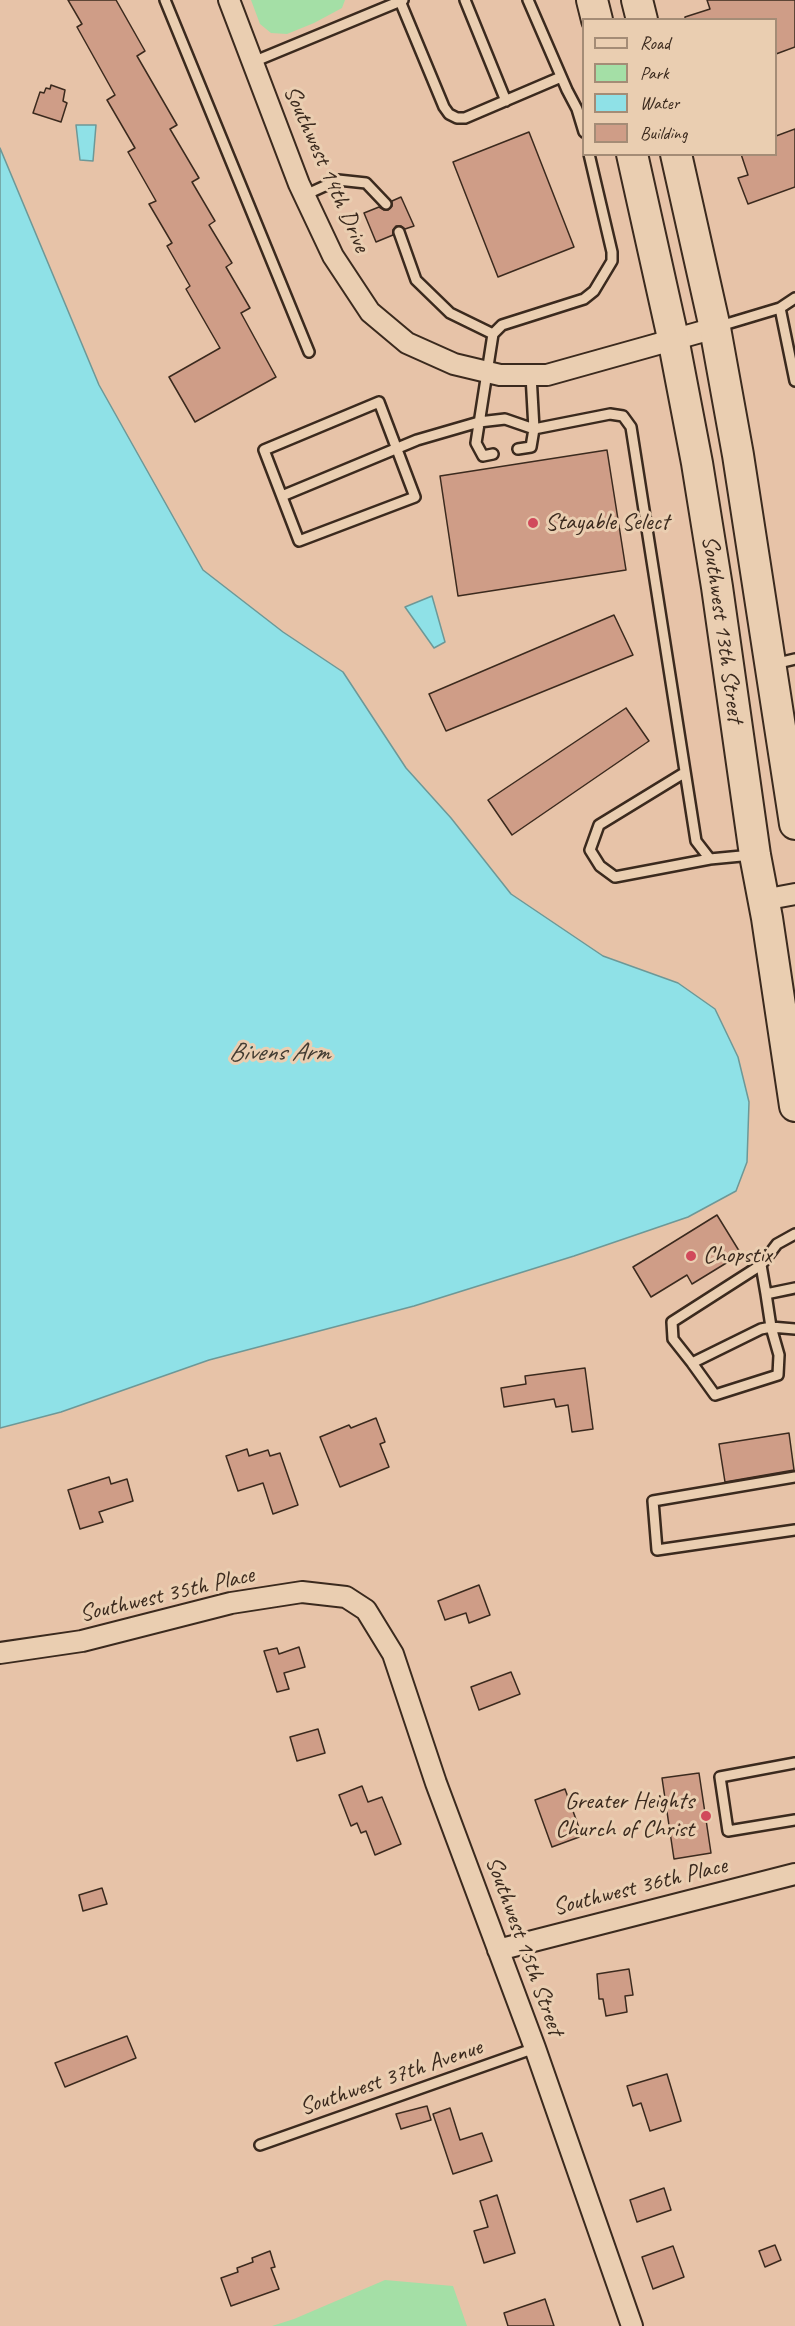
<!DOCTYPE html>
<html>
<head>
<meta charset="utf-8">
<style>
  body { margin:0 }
  #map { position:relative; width:795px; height:2326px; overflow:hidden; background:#e7c3a8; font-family:Caveat,sans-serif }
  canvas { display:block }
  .legend { position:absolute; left:582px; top:18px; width:195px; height:138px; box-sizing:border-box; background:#eaceb1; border:2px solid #a48c76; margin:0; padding:8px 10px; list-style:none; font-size:18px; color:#3b2a1e }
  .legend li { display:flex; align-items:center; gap:12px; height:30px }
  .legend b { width:30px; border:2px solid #a48c76 }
</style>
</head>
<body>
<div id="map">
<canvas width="795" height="2326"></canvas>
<ul class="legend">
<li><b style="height:8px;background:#eaceb1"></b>Road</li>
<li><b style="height:16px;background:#a4dfa6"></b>Park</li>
<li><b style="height:16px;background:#8fe1e7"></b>Water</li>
<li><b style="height:16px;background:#cf9d87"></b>Building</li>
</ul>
</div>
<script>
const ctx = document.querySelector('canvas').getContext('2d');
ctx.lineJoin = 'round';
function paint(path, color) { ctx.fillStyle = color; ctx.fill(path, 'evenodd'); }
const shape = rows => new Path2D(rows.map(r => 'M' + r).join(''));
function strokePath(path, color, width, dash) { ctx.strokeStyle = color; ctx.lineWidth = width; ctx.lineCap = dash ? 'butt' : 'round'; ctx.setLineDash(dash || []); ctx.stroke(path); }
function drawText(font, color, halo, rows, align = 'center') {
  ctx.font = font + ' Caveat,sans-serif'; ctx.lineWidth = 6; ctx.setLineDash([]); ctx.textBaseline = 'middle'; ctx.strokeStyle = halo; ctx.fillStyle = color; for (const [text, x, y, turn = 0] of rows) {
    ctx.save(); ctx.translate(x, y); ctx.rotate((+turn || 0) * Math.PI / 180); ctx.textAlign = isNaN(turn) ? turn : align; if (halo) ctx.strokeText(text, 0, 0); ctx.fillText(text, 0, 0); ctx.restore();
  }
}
const green = shape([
  [251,0,345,0,342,8,314,23,287,34,271,33,260,24],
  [385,2280,453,2286,467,2326,272,2326,294,2319]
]);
const water = shape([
  [76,125,96,125,93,161,80,160,76,125],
  [0,148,99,385,203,570,283,632,343,672,406,768,451,818,511,894,603,956,678,983,715,1009,738,1057,749,1102,747,1162,736,1191,688,1217,574,1256,414,1306,209,1360,61,1412,0,1428,0,148],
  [432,596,445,642,434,648,405,607,432,596]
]);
const building = shape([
  [68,0,116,0,145,51,137,56,177,125,170,129,199,178,192,182,215,221,209,225,232,263,226,267,250,308,241,313,276,377,195,422,169,377,220,348,186,289,190,286,167,246,172,243,149,204,156,201,128,152,135,148,107,100,115,95,77,27,82,24,68,0],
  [707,0,795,0,795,47,776,54,776,20,685,20,685,17,710,9,707,0],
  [51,85,65,90,63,101,67,103,61,122,33,113,40,92,44,93,46,88,50,89,51,85],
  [795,129,795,187,748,204,738,178,748,175,741,154,776,154,776,136,795,129],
  [529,132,574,247,498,277,453,162,529,132],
  [401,197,414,226,405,229,401,226,396,226,393,230,393,235,376,242,364,213,379,207,384,210,388,210,392,206,392,201,401,197],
  [607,450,626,570,458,596,440,476,607,450],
  [614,615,633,655,446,731,429,694,614,615],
  [626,708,649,741,512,835,488,800,626,708],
  [717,1215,741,1254,692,1284,687,1275,651,1297,633,1267,717,1215],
  [585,1368,593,1429,572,1432,568,1405,556,1407,554,1399,504,1407,501,1388,526,1384,525,1376,585,1368],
  [376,1418,385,1442,380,1444,389,1467,340,1487,320,1437,349,1425,351,1428,376,1418],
  [789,1433,794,1470,725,1482,719,1444,789,1433],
  [247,1449,249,1456,268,1450,270,1456,280,1453,298,1505,273,1514,263,1483,238,1491,226,1456,247,1449],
  [109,1477,111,1484,127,1479,133,1501,99,1512,103,1522,80,1529,68,1490,109,1477],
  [479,1585,490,1615,469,1623,466,1613,445,1620,438,1601,479,1585],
  [299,1647,305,1667,284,1673,289,1689,277,1692,264,1651,277,1648,279,1654,299,1647],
  [511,1672,520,1694,479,1710,471,1687,511,1672],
  [318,1729,325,1753,297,1761,290,1737,318,1729],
  [699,1773,711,1853,674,1859,662,1778,699,1773],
  [362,1786,368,1802,382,1797,401,1844,375,1855,366,1831,361,1833,357,1823,351,1826,339,1795,362,1786],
  [565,1789,582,1836,552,1847,535,1800,565,1789],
  [102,1888,107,1904,83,1911,79,1895,102,1888],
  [629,1969,633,1995,625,1996,627,2012,606,2016,603,1999,599,1999,597,1974,629,1969],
  [127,2036,136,2058,65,2087,55,2063,127,2036],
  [667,2074,681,2121,650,2131,641,2103,633,2106,627,2086,667,2074],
  [427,2106,431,2120,401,2129,396,2114,427,2106],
  [450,2108,460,2140,482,2133,492,2161,453,2174,433,2114,450,2108],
  [664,2188,671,2210,637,2222,630,2200,664,2188],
  [497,2195,515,2253,484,2263,474,2231,488,2227,480,2201,497,2195],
  [775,2245,781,2260,765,2267,759,2251,775,2245],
  [673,2246,684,2277,653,2289,642,2257,673,2246],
  [270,2251,275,2267,271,2268,279,2289,231,2306,221,2278,238,2272,237,2268,253,2262,252,2258,270,2251],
  [545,2299,554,2326,508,2326,504,2313,545,2299]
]);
const lane = shape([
  [165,0,309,352],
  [465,0,506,101],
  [528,0,567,90,577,109,584,132],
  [400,1,444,107,449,114,457,118,465,118,561,77],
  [253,62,403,0],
  [305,195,338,180,366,183,386,204],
  [399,232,416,280,450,313,493,334],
  [795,298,780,308,795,381],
  [720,326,780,308],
  [379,402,415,497,299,541,264,450,379,402],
  [518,449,531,447,534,429,531,375],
  [493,454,483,456,476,443,493,334,502,325,584,299,594,291,612,261,612,252,589,154],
  [282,496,417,440,479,422,505,419,534,429,610,414,623,416,631,427,696,841,710,859,752,855],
  [774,664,795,659],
  [684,773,599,825,590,850,600,866,615,877,710,859],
  [761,1265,766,1294],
  [795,1288,766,1294,771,1327,795,1329],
  [692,1363,761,1329,771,1327,779,1355,778,1375,715,1395,692,1363,673,1339,672,1322,761,1265,777,1244,795,1234],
  [795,1477,653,1501,657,1550,795,1530],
  [795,1763,720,1777,728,1831,795,1820],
  [260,2145,535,2048]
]);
const street = shape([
  [229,0,299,184,333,256,370,312,407,343,454,364,500,375,547,375,715,328],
  [763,900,795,894],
  [0,1653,82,1641,231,1603,302,1592,346,1597,366,1610,393,1654,436,1783,535,2048,632,2326],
  [498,1950,795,1874]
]);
const primary = shape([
  [592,0,597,20],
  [637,0,642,20],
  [632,154,673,338,697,463,717,587,755,855,767,918,795,1106],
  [676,154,715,328,738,455,795,824]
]);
const markers = [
  [533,523,6,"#d1495b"],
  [691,1256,6,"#d1495b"],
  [706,1816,6,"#d1495b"]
];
const streetNames = [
  ["Southwest 14th Drive",326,169,66],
  ["Southwest 13th Street",722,629,82],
  ["Southwest 35th Place",167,1595,-13],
  ["Southwest 36th Place",640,1887,-14],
  ["Southwest 15th Street",524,1946,70],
  ["Southwest 37th Avenue",391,2078,-19]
];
const poiNames = [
  ["Stayable Select",545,523],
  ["Chopstix",703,1256],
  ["Greater Heights",694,1802,"right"],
  ["Church of Christ",694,1830,"right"]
];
const waterNames = [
  ["Bivens Arm",279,1053]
];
paint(green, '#a4dfa6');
paint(water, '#8fe1e7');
strokePath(water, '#6d9897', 1.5);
paint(building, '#cf9d87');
strokePath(building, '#3b2a1e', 1.5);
strokePath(lane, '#3b2a1e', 14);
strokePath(street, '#3b2a1e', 24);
strokePath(primary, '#3b2a1e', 34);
strokePath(lane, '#eaceb1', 9);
strokePath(street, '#eaceb1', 20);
strokePath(primary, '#eaceb1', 30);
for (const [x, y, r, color] of markers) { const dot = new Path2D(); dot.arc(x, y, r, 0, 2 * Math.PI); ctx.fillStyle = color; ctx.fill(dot); strokePath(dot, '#eaceb1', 2); }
drawText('24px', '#3b2a1e', '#eaceb1', streetNames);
drawText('24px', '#3b2a1e', '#eaceb1', poiNames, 'left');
drawText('italic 26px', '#433c32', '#eaceb1', waterNames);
</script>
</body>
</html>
